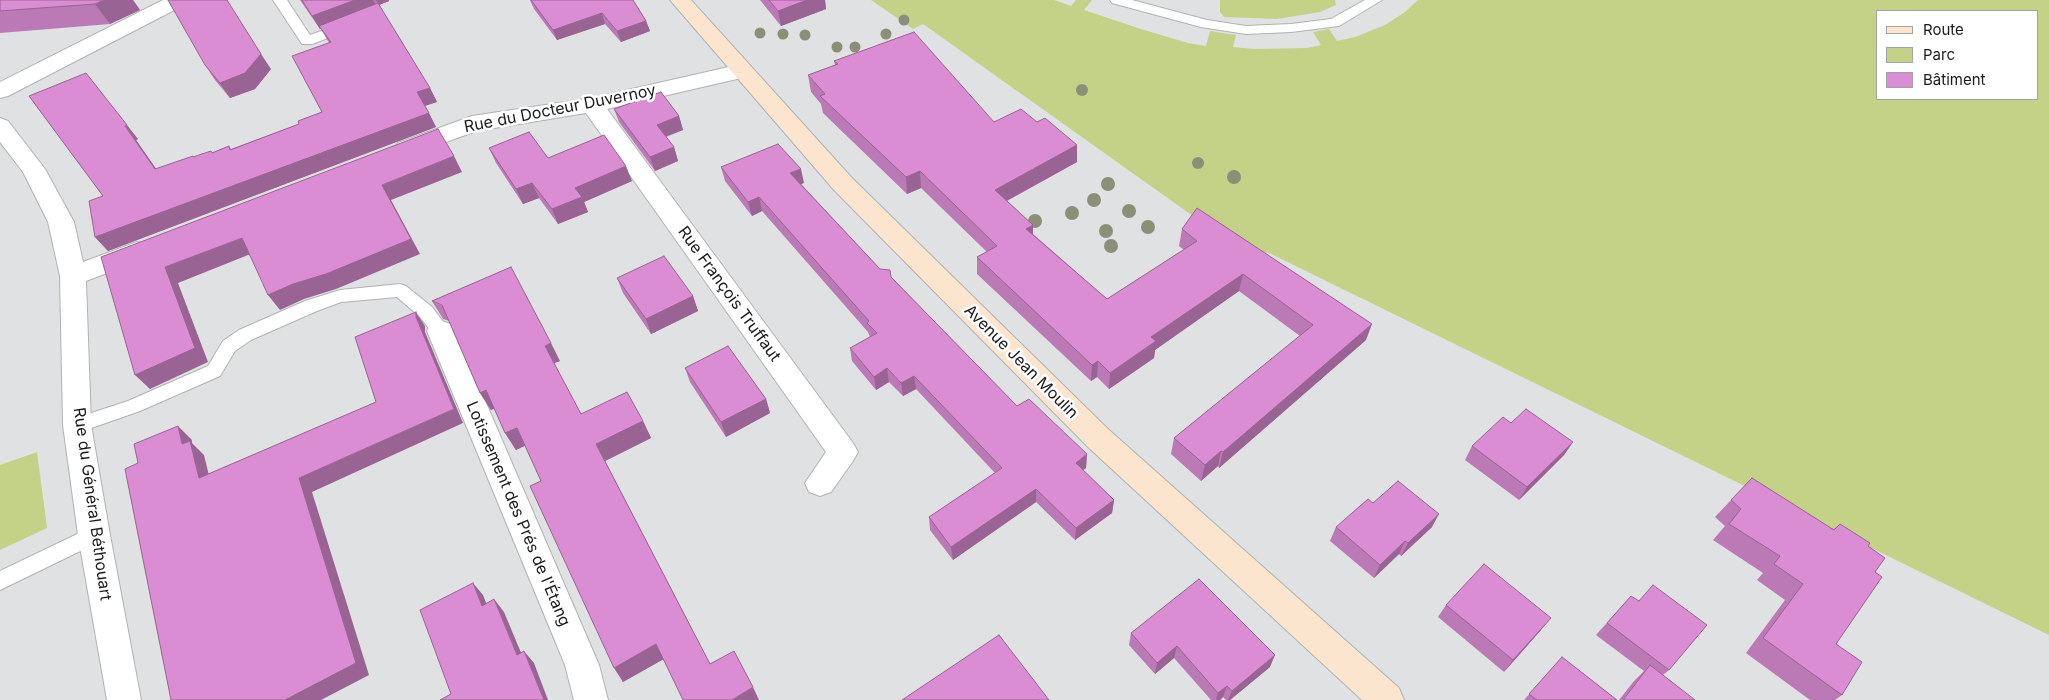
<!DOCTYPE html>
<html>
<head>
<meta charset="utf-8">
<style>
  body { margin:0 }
  #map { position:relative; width:2049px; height:700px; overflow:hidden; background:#e0e1e2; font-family:Inter,sans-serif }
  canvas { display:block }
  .legend { position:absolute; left:1876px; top:10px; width:162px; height:90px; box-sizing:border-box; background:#fff; border:1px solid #a3a3a3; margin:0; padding:6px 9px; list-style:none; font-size:15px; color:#191a1a }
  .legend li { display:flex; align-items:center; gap:10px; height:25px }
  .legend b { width:25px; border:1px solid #a3a3a3 }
</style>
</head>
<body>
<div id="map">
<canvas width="2049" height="700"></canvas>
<ul class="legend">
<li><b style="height:6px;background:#fbe5ce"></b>Route</li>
<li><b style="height:14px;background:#c4d287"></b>Parc</li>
<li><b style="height:14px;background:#da8dd2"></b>Bâtiment</li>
</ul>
</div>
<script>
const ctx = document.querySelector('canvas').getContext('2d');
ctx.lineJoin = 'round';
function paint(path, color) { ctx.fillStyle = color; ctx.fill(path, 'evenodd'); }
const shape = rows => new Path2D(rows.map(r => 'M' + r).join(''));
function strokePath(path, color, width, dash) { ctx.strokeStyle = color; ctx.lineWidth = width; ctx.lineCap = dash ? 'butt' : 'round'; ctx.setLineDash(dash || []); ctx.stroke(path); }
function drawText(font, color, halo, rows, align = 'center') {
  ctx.font = font + ' Inter,sans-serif'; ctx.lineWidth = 5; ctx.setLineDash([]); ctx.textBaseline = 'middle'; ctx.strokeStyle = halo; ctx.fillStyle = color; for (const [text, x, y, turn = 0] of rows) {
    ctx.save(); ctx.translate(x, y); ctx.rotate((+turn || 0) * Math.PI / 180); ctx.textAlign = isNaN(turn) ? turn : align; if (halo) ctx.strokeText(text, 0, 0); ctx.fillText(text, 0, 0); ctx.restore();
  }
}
const green = shape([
  [871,0,1054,0,1071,6,1076,0,1092,0,1084,10,1141,29,1188,43,1206,46,1210,31,1236,35,1233,47,1254,49,1307,48,1321,45,1313,32,1329,29,1337,41,1355,37,1385,25,1405,12,1418,0,2049,0,2049,635,1267,252,1259,263,923,24,913,29],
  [1878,11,2038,11,2038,99,1878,99],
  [1220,0,1335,0,1336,5,1320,12,1277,19,1224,17,1220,12],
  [37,452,47,528,0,550,0,465]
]);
const lane = shape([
  [273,0,287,0,310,35,347,22,354,26,352,29,312,44,302,44,273,0],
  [1110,0,1132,0,1207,20,1246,26,1291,24,1331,19,1365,0,1382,0,1339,26,1291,32,1246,34,1201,27,1112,3,1110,0],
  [400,284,406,286,432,307,450,331,447,336,441,338,435,336,420,317,397,297,341,302,317,311,251,340,235,351,220,376,140,411,77,433,70,430,68,425,70,420,128,401,208,366,223,341,239,330,305,301,340,290,400,284],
  [94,526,101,529,104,535,101,541,0,590,0,571,94,526]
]);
const street = shape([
  [163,0,189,0,186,4,8,96,0,98,0,82,163,0],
  [742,64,750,66,753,71,750,76,607,109,853,443,858,452,853,461,831,492,820,496,809,492,805,483,826,452,586,113,476,131,406,157,398,155,394,149,398,143,472,116,592,98,742,64],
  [0,118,8,121,45,169,74,222,83,262,137,242,146,244,150,251,146,258,86,281,91,425,110,535,141,700,107,700,78,535,63,425,60,276,48,222,23,172,0,142,0,118],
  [441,321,451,324,455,331,599,665,608,700,574,700,565,665,427,331,431,324,441,321]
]);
const secondary = shape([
  [670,0,691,0,852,178,1108,429,1399,688,1404,700,1362,700,1088,447,834,190,670,0]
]);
const trees = [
  [904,20,5.5],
  [760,33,5.5],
  [783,34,5.5],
  [886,34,5.5],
  [805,35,5.5],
  [837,47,5.5],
  [855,47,5.5],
  [1082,90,6],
  [1198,163,6],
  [1234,177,7],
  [1108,184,7],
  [1094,200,7],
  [1129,211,7],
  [1072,213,7],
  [1035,221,7],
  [1148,227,7],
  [1106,231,7],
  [1111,246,7]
];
const wall = shape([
  [0,0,133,0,140,10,110,24,0,33],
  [300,0,389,0,389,1,379,5,430,88,437,102,425,106,436,127,108,251,95,237,103,196,29,96,138,139,136,140,156,169,194,157,212,153,229,146,231,149,299,124,322,112,329,43,321,29,320,29],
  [530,0,633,0,646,21,650,31,621,42,605,24,557,40,534,9],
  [760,0,825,0,826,9,781,26],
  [834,61,994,122,1037,122,1077,145,1077,162,1007,201,1033,225,1033,234,1107,299,1184,250,1179,246,1182,229,1366,340,1219,468,1218,466,1201,481,1171,454,1174,438,1300,336,1239,291,1155,350,1154,358,1109,389,1097,377,1091,381,977,274,977,257,987,252,921,188,907,194,823,113,821,104,811,92,808,75,835,65],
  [205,65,271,69,255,89,230,98,215,80],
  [614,109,679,116,683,130,666,137,674,147,678,161,655,171,619,122],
  [489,148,632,181,584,202,588,212,558,224,539,198,523,204,496,163],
  [721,167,804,183,801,184,880,269,891,277,1017,406,1087,454,1086,468,1083,470,1114,500,1112,513,1075,540,1036,502,953,560,930,530,929,517,995,473,916,389,903,396,889,382,876,390,852,361,850,348,870,337,868,332,762,211,752,216,725,181],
  [617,278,693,296,698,311,651,334,623,293],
  [432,301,560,361,554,363,581,414,643,421,651,438,605,461,710,664,753,687,663,659,623,682,541,481,525,445,516,450,505,433,494,408,491,410,480,393,449,321,443,319],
  [685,368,766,399,770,413,726,437,690,382],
  [1511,423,1573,442,1564,455,1519,500,1465,460,1472,446],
  [1731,500,1834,529,1840,524,1868,546,1875,572,1836,644,1842,695,1835,700,1810,700,1746,653,1785,600,1757,580,1763,573,1713,540,1725,526,1715,517],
  [1373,503,1432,527,1401,556,1399,554,1374,578,1330,541,1336,527],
  [1631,596,1669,670,1663,675,1695,700,1619,700,1634,681,1644,671,1596,635],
  [1446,605,1541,630,1504,672,1438,617],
  [1131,633,1270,667,1230,700,1226,700,1223,697,1220,700,1211,700,1174,658,1155,674,1129,645],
  [1562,657,1617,700,1524,700]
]);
const shadedWall = shape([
  [104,0,133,0,140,10,110,24,95,4],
  [355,0,373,0,378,9,319,26,321,29,320,29,312,16],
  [376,0,389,0,389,1,379,5],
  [807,0,825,0,826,9,781,26,778,11],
  [602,13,605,24,557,40,553,30],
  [646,21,650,31,621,42,617,31],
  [261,54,271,69,255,89,230,98,220,83],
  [430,88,437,102,424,106,417,92],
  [429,113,436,127,108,251,95,237],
  [679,116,683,130,661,138,657,125],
  [127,125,138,139,136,140,166,183,155,169,125,126],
  [1077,145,1077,162,995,207,995,190],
  [674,147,678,161,655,171,650,157],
  [454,156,462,172,391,200,420,254,336,289,304,299,280,310,268,295,382,185],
  [626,166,632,181,584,202,588,212,558,224,552,209,575,188],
  [801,169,804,183,793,187,790,173],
  [920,171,921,188,907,194,906,177],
  [532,183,539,198,523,204,516,189],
  [759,197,762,211,752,216,748,202],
  [1033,225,1033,242,1026,229],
  [242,238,253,253,178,283,208,362,150,389,135,375,165,267],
  [1243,274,1239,291,1155,350,1154,358,1109,389,1110,373,1151,337],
  [693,296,698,311,651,334,646,319],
  [416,312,425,326,425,332,463,423,312,492,369,675,321,700,285,700,299,478,454,409,416,317],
  [1372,324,1366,340,1219,468,1223,452],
  [551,343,560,361,554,363,545,346],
  [1098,361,1097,377,1091,381,1092,365],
  [887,368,889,382,876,390,874,377],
  [914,376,916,389,903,396,901,383],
  [486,390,496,408,491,410,480,393],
  [766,399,770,413,726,437,721,422],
  [643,421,651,438,605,461,596,444],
  [178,426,192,440,192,443,204,455,213,492,199,478,182,444],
  [517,428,527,445,516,450,505,433],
  [1573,442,1564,455,1519,500,1527,487],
  [1221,451,1218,466,1201,481,1205,465],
  [1087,454,1086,468,1075,476,1076,463],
  [1036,489,1036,502,953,560,951,547],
  [1114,500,1112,513,1075,540,1076,528],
  [1439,514,1432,527,1401,556,1408,543],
  [1405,541,1399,554,1374,578,1380,565],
  [473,583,483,595,492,618,482,606],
  [494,599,504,612,527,667,517,655],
  [1551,618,1541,630,1504,672,1513,660],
  [656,644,664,659,623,682,614,668],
  [1177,646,1174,658,1155,674,1157,663],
  [524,651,534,663,548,700,544,700],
  [1275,655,1270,667,1230,700,1228,700,1232,691],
  [1227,686,1223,697,1220,700,1216,700,1218,693],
  [753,687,759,700,732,700]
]);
const building = shape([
  [0,0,104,0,95,4,0,11,0,0],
  [168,0,227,0,261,54,245,73,220,83,205,65,168,0],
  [302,0,355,0,312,16,302,0],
  [531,0,633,0,646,21,617,31,602,13,553,30,531,0],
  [769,0,807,0,778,11,769,0],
  [378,3,430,88,417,92,429,113,95,237,89,201,103,196,29,96,86,73,127,125,125,126,155,169,193,156,193,157,211,151,212,153,229,146,230,150,299,124,298,121,322,112,292,56,331,42,319,26,378,3],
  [914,32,994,122,1021,109,1037,122,1045,118,1077,145,995,190,1033,225,1026,229,1107,299,1197,241,1182,229,1197,208,1372,324,1223,452,1221,451,1205,465,1174,438,1313,325,1243,274,1151,337,1156,341,1110,373,1098,361,1092,365,977,257,997,246,920,171,906,177,820,96,825,94,808,75,838,64,834,61,914,32],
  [661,92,679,116,657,125,674,147,650,157,614,109,661,92],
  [438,129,454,156,382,185,411,239,326,274,293,284,268,295,242,238,165,267,195,348,135,375,101,257,438,129],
  [529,132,548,158,604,135,626,166,575,188,582,197,552,209,532,183,516,189,489,148,529,132],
  [778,144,801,169,790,173,880,269,890,270,891,277,1017,406,1029,399,1087,454,1076,463,1114,500,1076,528,1036,489,951,547,929,517,1002,468,914,376,901,383,887,368,874,377,850,348,877,333,867,323,869,321,759,197,748,202,721,167,778,144],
  [664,256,693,296,646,319,617,278,664,256],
  [511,267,551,343,545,346,581,414,627,392,643,421,596,444,710,664,734,651,753,687,732,700,683,700,656,644,614,668,530,486,541,481,517,428,505,433,486,390,480,393,442,305,432,301,511,267],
  [416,312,416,317,454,409,299,478,356,663,285,700,171,700,125,469,138,463,134,444,178,426,182,444,190,441,199,478,376,402,355,337,416,312],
  [728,346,766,399,721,422,685,368,728,346],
  [1526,409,1573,442,1527,487,1472,446,1503,417,1511,423,1526,409],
  [1752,478,1834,530,1840,524,1870,543,1868,546,1885,558,1875,572,1882,577,1836,644,1862,662,1842,695,1763,638,1803,584,1774,564,1780,556,1729,524,1741,509,1731,500,1752,478],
  [1398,481,1439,514,1408,543,1405,541,1380,565,1336,527,1368,499,1373,503,1398,481],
  [1484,564,1551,618,1513,660,1446,605,1484,564],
  [1199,579,1275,655,1232,691,1227,686,1218,693,1177,646,1157,663,1131,633,1199,579],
  [473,583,482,606,494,599,517,655,524,651,544,700,440,700,451,694,420,610,473,583],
  [1653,585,1707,625,1669,670,1607,623,1631,596,1639,601,1653,585],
  [999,635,1049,700,902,700,999,635],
  [1562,657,1617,700,1537,700,1529,694,1562,657],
  [1650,665,1695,700,1623,700,1650,665]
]);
const streetNames = [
  ["Rue du Docteur Duvernoy",560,109,-11],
  ["Rue François Truffaut",729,294,54],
  ["Avenue Jean Moulin",1021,362,45],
  ["Rue du Général Béthouart",92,504,82],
  ["Lotissement des Prés de l'Étang",518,514,67]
];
paint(green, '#c4d287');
strokePath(lane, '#b1b2b3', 2);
strokePath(street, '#b1b2b3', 2);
strokePath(secondary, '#b1b2b3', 2);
paint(lane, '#fff');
paint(street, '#fff');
paint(secondary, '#fbe5ce');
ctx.fillStyle = '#8b8f78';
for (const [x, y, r] of trees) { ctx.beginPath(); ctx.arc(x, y, r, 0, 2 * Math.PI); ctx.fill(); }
paint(wall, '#bb79b5');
paint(shadedWall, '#996393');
paint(building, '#da8dd2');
strokePath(building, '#996393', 1);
drawText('16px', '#191a1a', '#fff', streetNames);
</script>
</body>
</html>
